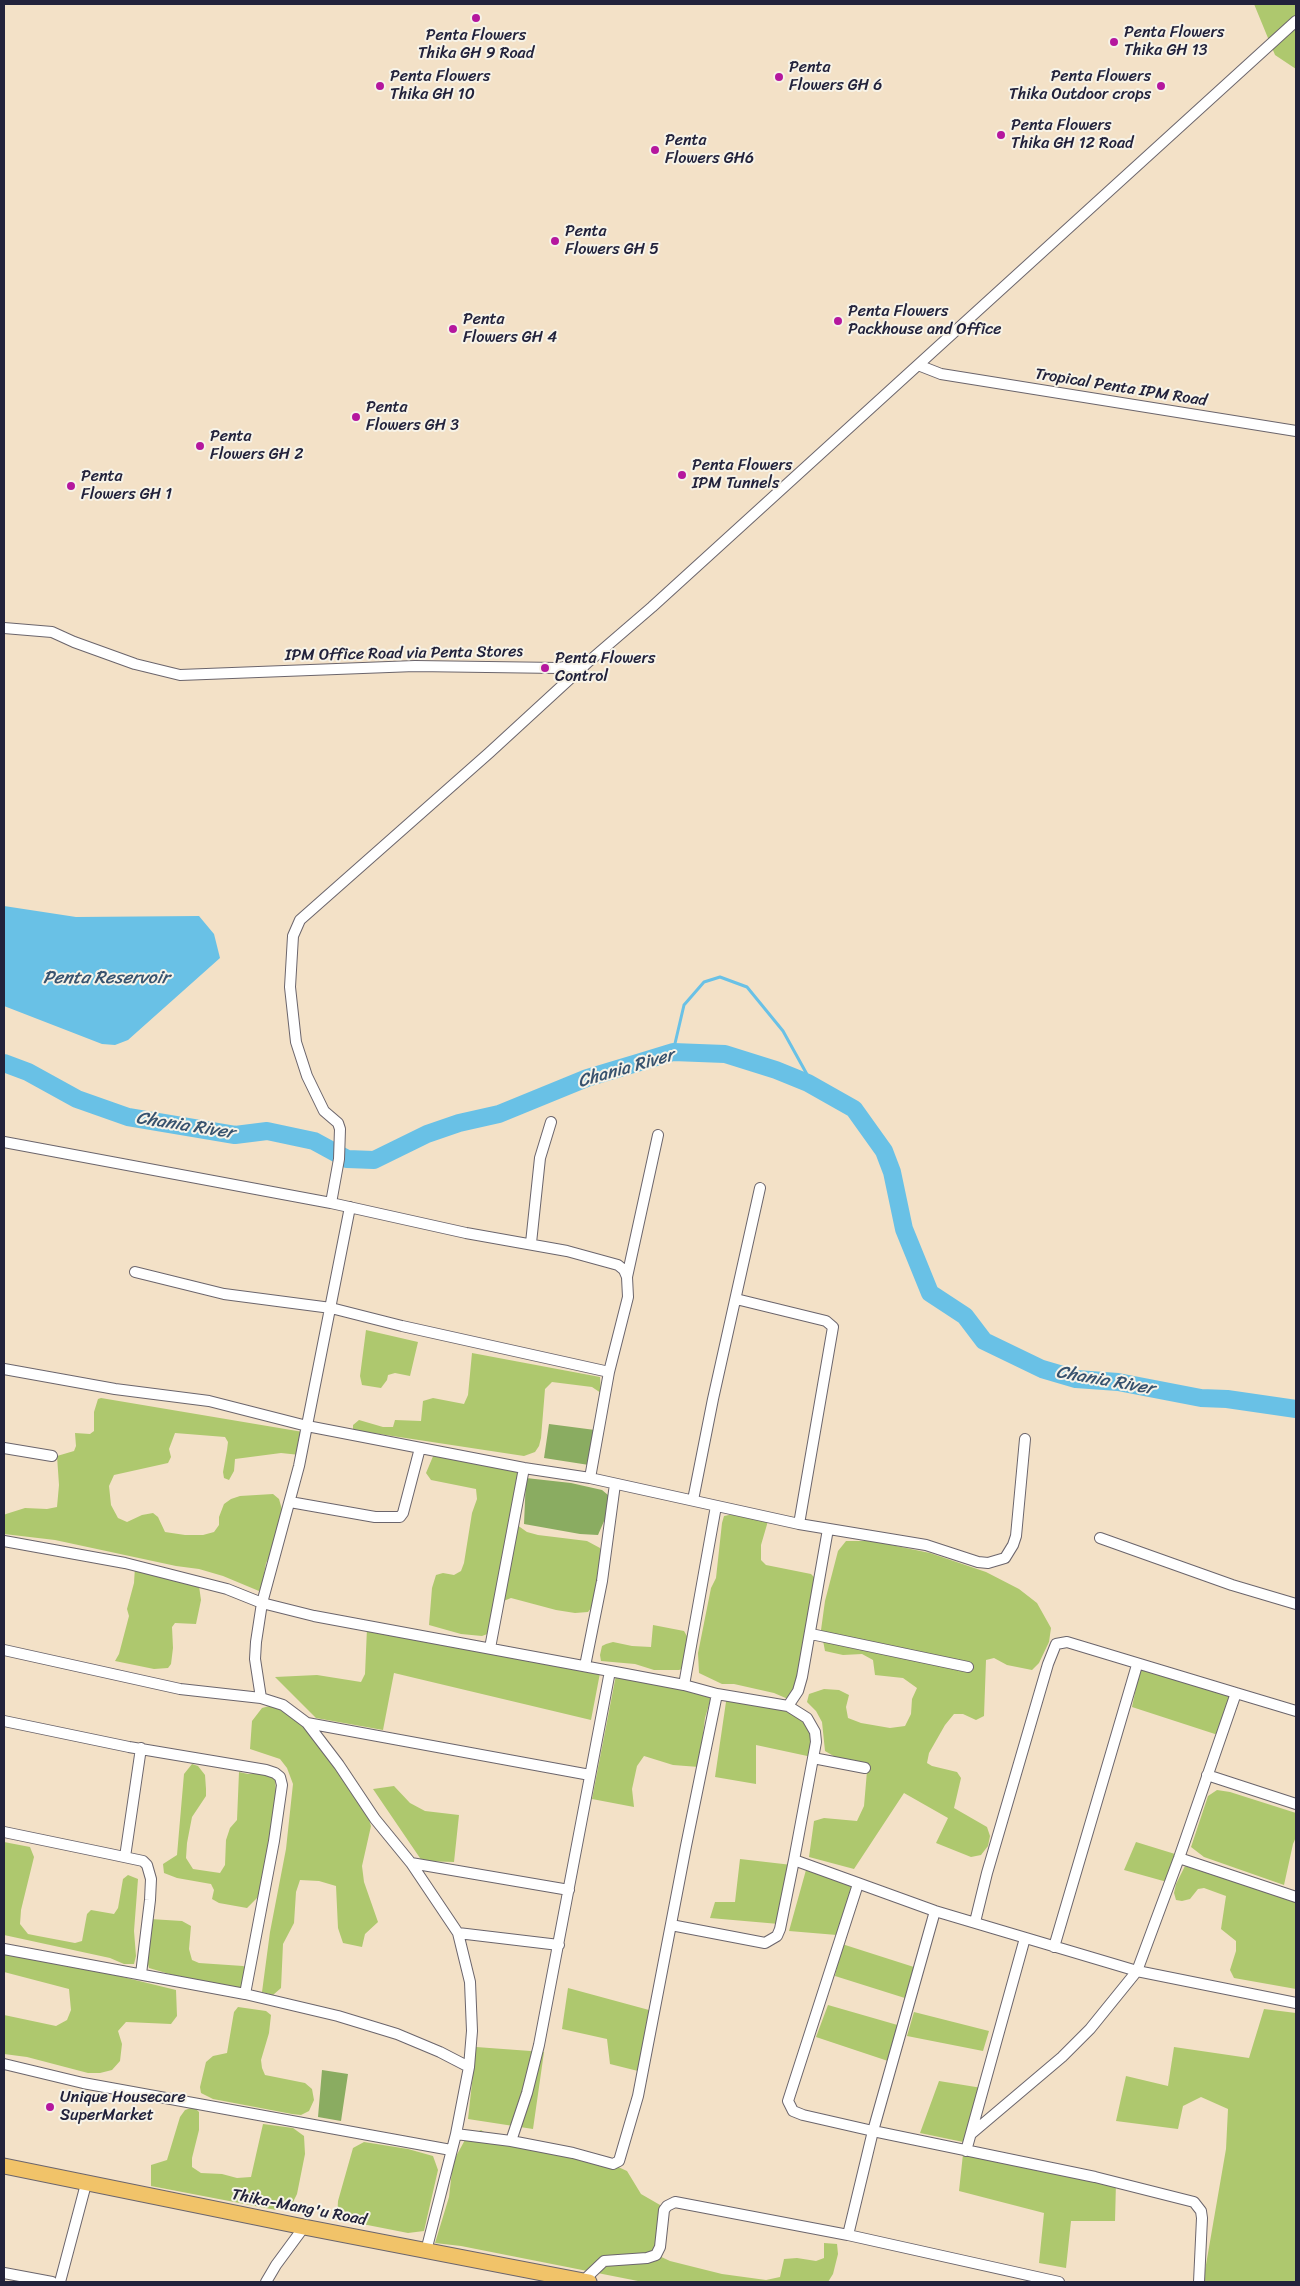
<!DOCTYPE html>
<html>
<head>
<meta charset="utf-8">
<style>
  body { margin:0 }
  #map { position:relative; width:1300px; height:2286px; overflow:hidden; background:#f3e1c7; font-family:Sriracha,sans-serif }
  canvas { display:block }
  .frame { position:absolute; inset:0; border:5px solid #22223b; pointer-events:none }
</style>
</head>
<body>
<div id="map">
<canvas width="1300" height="2286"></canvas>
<div class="frame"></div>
</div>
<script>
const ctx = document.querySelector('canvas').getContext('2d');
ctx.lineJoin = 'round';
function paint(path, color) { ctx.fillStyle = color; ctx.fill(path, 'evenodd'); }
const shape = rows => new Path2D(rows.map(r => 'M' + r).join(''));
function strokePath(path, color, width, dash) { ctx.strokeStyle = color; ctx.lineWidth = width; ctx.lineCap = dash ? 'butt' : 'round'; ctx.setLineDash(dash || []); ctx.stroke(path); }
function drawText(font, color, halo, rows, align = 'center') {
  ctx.font = font + ' Sriracha,sans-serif'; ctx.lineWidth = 4; ctx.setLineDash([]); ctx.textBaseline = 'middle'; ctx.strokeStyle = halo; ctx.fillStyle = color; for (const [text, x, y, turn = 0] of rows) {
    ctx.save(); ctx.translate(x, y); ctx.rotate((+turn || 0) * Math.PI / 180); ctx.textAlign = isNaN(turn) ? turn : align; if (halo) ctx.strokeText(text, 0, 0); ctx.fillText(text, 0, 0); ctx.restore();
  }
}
const green = shape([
  [1254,4,1296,4,1296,69,1275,55],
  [366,1330,418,1342,410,1376,395,1373,388,1375,387,1380,381,1388,362,1385,360,1376],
  [472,1353,600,1377,601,1393,592,1387,552,1382,545,1389,541,1438,539,1446,535,1452,524,1456,353,1430,353,1425,359,1420,383,1427,393,1427,395,1420,421,1421,423,1401,433,1398,464,1404,468,1395],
  [101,1398,303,1432,300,1455,281,1453,235,1459,234,1471,229,1480,224,1478,223,1472,227,1450,228,1442,225,1437,175,1433,169,1449,171,1457,168,1463,114,1475,109,1486,111,1505,118,1518,127,1522,142,1515,153,1513,158,1517,165,1532,185,1535,203,1535,214,1532,219,1525,219,1517,224,1504,231,1499,240,1496,273,1494,279,1499,283,1513,273,1550,266,1563,262,1586,259,1591,223,1576,199,1569,176,1566,55,1540,4,1534,4,1515,6,1514,25,1508,47,1509,57,1507,59,1485,57,1456,74,1451,76,1446,75,1433,90,1434,94,1431,94,1412,98,1399],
  [434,1454,517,1468,523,1478,517,1525,527,1532,538,1535,587,1541,600,1548,603,1557,595,1603,588,1612,575,1613,556,1610,511,1598,501,1602,498,1630,482,1636,461,1634,429,1625,432,1588,436,1575,443,1573,454,1575,461,1571,464,1563,472,1513,477,1499,476,1489,431,1480,426,1473],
  [734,1514,768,1521,761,1545,761,1560,766,1565,811,1574,817,1580,799,1685,788,1699,774,1693,734,1684,722,1684,699,1673,698,1653,711,1588,716,1578,722,1523,724,1516],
  [846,1541,872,1541,930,1553,986,1572,1019,1589,1037,1603,1051,1628,1049,1642,1039,1663,1032,1670,1007,1665,994,1658,986,1660,984,1716,976,1720,963,1714,954,1714,945,1725,929,1753,927,1763,932,1766,957,1772,961,1778,954,1808,987,1827,990,1836,988,1846,981,1855,971,1857,936,1843,948,1818,904,1793,854,1869,809,1857,814,1821,824,1818,857,1821,864,1806,867,1771,864,1763,837,1758,825,1751,822,1722,816,1711,807,1702,809,1694,824,1689,839,1690,849,1695,846,1707,848,1718,861,1723,890,1728,905,1726,911,1714,912,1699,917,1688,903,1678,875,1675,873,1660,862,1654,843,1655,825,1651,821,1630,825,1601,838,1551],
  [135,1567,199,1586,201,1600,196,1624,175,1623,172,1627,173,1648,171,1664,168,1668,154,1669,115,1661,119,1654,129,1616,127,1609,134,1583],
  [653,1625,684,1631,688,1638,687,1667,679,1670,654,1670,635,1664,601,1661,600,1655,602,1646,606,1644,613,1642,632,1646,651,1647],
  [367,1628,600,1673,591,1720,394,1673,383,1730,316,1718,275,1677,317,1675,361,1682,365,1674],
  [1140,1669,1231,1695,1218,1735,1132,1707],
  [616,1675,712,1694,705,1718,699,1767,673,1765,644,1756,637,1766,632,1789,634,1807,592,1799],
  [727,1695,769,1704,807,1720,811,1738,812,1757,756,1745,756,1784,715,1777],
  [277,1704,293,1713,320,1741,365,1807,371,1826,362,1866,364,1882,378,1922,365,1934,362,1947,343,1943,338,1928,336,1886,319,1881,300,1880,296,1892,294,1923,283,1944,281,1988,273,1995,262,1992,270,1932,286,1849,293,1784,287,1768,280,1759,250,1749,252,1721,262,1708],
  [192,1764,198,1766,205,1775,206,1789,206,1796,192,1817,187,1843,186,1858,193,1869,220,1873,225,1865,226,1840,230,1828,237,1820,239,1772,248,1774,269,1772,275,1779,277,1802,263,1888,257,1898,247,1908,219,1903,212,1899,214,1890,211,1884,177,1878,164,1873,163,1864,177,1855,184,1774],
  [394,1786,410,1803,425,1811,459,1815,454,1862,422,1861,373,1789],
  [1217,1790,1230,1792,1296,1813,1296,1837,1293,1844,1284,1885,1204,1857,1191,1847,1208,1796],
  [4,1842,30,1847,34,1857,21,1910,20,1924,28,1934,38,1936,75,1943,82,1941,87,1914,91,1910,114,1914,118,1908,123,1879,128,1875,138,1879,134,1931,136,1956,134,1964,124,1964,110,1958,4,1935],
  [1136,1842,1175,1854,1167,1882,1124,1870],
  [740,1859,792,1865,779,1924,710,1918,715,1902,735,1902],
  [1185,1866,1296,1902,1296,1989,1234,1978,1230,1970,1236,1951,1236,1941,1221,1929,1226,1896,1204,1888,1198,1889,1190,1899,1182,1901,1176,1900,1174,1893,1176,1884],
  [806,1870,854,1881,837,1935,789,1931],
  [150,1919,182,1921,191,1926,189,1949,192,1960,199,1963,243,1966,252,1970,246,1990,200,1983,149,1968,147,1960],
  [842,1944,917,1968,908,1999,835,1976],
  [4,1948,176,1990,177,2016,171,2024,126,2022,118,2031,122,2044,120,2061,112,2070,100,2073,88,2073,27,2057,4,2054,4,2015,56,2026,67,2020,71,2010,69,1989,4,1972],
  [568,1988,649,2010,638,2071,610,2064,607,2039,562,2029],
  [828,2005,901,2026,891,2062,816,2037],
  [238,2007,266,2011,271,2015,269,2033,261,2060,262,2068,265,2075,305,2083,312,2089,314,2100,309,2111,301,2115,292,2114,213,2099,201,2093,200,2087,206,2062,213,2056,227,2053,234,2012],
  [1264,2009,1296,2013,1296,2282,1203,2282,1226,2149,1228,2109,1201,2097,1183,2106,1178,2129,1116,2121,1126,2076,1168,2086,1174,2047,1249,2058],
  [914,2012,989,2031,983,2051,907,2036],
  [476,2047,544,2052,533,2129,468,2119],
  [939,2081,982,2088,968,2143,920,2133],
  [194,2107,199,2112,199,2130,192,2158,192,2167,201,2173,222,2174,237,2178,251,2177,263,2124,293,2128,304,2136,305,2154,297,2194,291,2206,276,2210,151,2186,151,2165,167,2160,180,2117,185,2110],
  [481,2130,500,2142,616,2166,627,2171,641,2194,667,2209,657,2255,670,2261,722,2274,766,2280,780,2277,784,2259,797,2258,816,2261,824,2258,824,2243,837,2244,838,2254,833,2274,828,2282,643,2282,461,2246,435,2243,449,2197,453,2162,466,2138],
  [364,2142,408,2149,433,2156,438,2170,424,2231,408,2233,337,2219,338,2201,353,2148],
  [963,2154,1116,2182,1115,2221,1071,2221,1066,2268,1039,2263,1044,2213,959,2191]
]);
const forest = shape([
  [549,1424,595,1430,589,1465,544,1458],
  [526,1478,571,1483,602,1490,608,1495,608,1512,598,1535,580,1534,524,1524],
  [322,2070,348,2074,341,2121,318,2117]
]);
const water = shape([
  [4,906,76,917,199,916,214,934,220,958,128,1040,115,1045,102,1044,4,1006]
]);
const stream = shape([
  [673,1052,684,1005,704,982,720,977,747,987,783,1031,809,1078]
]);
const river = shape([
  [4,1063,28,1072,77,1099,128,1117,235,1135,267,1131,314,1141,347,1159,374,1160,427,1134,459,1123,499,1114,587,1078,637,1063,673,1052,725,1054,776,1070,808,1083,854,1109,884,1151,892,1172,904,1229,930,1293,965,1316,984,1341,1042,1369,1076,1379,1118,1382,1201,1398,1227,1399,1296,1409]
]);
const minor = shape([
  [918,365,941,374,1296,431],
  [4,628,52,632,74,642,135,664,180,675,415,666,559,668,587,663,652,607,1296,21],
  [587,663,489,753,300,920,293,936,290,987,296,1042,307,1076,324,1111,338,1123,340,1129,339,1159,331,1203,466,1233,567,1251,618,1265,624,1270,627,1277,628,1297,609,1372,590,1478],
  [4,1142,331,1203],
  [531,1243,540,1158,551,1122],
  [135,1272,224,1294,331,1308,402,1326,609,1372],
  [627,1277,658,1135],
  [736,1299,826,1321,833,1327,799,1524],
  [4,1369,115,1389,209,1401,307,1426,524,1468,590,1478,799,1524,926,1545,978,1562,988,1563,1005,1558,1013,1545,1016,1536,1025,1439],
  [4,1448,52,1456],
  [693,1500,713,1399,760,1188],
  [290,1502,375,1517,400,1517,403,1513,420,1448],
  [1100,1538,1232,1585,1296,1604],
  [4,1541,125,1563,227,1589,262,1603,314,1616,610,1671],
  [811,1634,968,1667],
  [490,1648,524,1468],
  [4,1650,180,1689,261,1698,283,1705,307,1723,339,1765,375,1819,411,1863,458,1933,470,1982,472,2031,469,2067,456,2134],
  [585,1666,602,1581,615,1484],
  [684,1685,716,1506],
  [261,1698,255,1659,256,1642,262,1603,299,1466,350,1207],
  [788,1706,798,1691,802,1677,828,1529],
  [4,1721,129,1747,266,1770,275,1773,280,1777,282,1785,274,1841,245,1994],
  [307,1723,590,1775],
  [813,1758,865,1768],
  [1207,1775,1296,1804],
  [4,1832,110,1854,143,1861,147,1865,151,1879,150,1900,141,1974],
  [125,1857,141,1748],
  [1179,1858,1296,1897],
  [794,1860,935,1911,1137,1971,1179,1858,1236,1693,1296,1711],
  [411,1863,569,1890],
  [858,1884,788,2101,793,2111,803,2115,873,2131,848,2235,1059,2282],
  [935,1911,873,2131,1095,2177,1194,2202,1201,2211,1202,2218,1199,2282],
  [975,1922,987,1873,1048,1664,1056,1644,1067,1642,1236,1693],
  [671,1925,765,1943,777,1936,780,1929,794,1860,816,1742,815,1732,807,1718,788,1706,717,1694,684,1685,610,1671,539,2045,527,2093,511,2141,573,2153,613,2164,619,2161,638,2096,686,1846,717,1694],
  [458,1933,559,1945],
  [1054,1947,1137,1665],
  [4,1949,245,1994,338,2016,397,2034,440,2052,469,2067],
  [4,2064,83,2083,451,2150],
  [971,2134,1062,2057,1090,2029,1137,1971,1296,2003],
  [966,2151,1025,1938],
  [426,2251,456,2134,511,2141],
  [4,2273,52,2282],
  [583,2281,604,2261,647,2258,656,2255,660,2247,664,2210,667,2206,675,2202,848,2235],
  [60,2282,86,2184],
  [266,2282,276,2265,304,2227]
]);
const highway = shape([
  [4,2166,304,2227,589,2282]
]);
const markers = [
  [476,18,5,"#b5179e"],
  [1114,42,5,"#b5179e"],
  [779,77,5,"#b5179e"],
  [380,86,5,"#b5179e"],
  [1161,86,5,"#b5179e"],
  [1001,135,5,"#b5179e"],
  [655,150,5,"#b5179e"],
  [555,241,5,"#b5179e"],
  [838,321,5,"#b5179e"],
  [453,329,5,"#b5179e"],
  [356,417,5,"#b5179e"],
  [200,446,5,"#b5179e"],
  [682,475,5,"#b5179e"],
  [71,486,5,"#b5179e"],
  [545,668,5,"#b5179e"],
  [50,2107,5,"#b5179e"]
];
const poiNames = [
  ["Penta Flowers",1124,33],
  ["Thika GH 13",1124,51],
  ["Penta Flowers",476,36,"center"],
  ["Thika GH 9 Road",476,54,"center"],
  ["Penta",789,68],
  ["Flowers GH 6",789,86],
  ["Penta Flowers",390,77],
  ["Thika GH 10",390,95],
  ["Penta Flowers",1151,77,"right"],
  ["Thika Outdoor crops",1151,95,"right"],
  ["Penta Flowers",1011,126],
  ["Thika GH 12 Road",1011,144],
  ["Penta",665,141],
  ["Flowers GH6",665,159],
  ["Penta",565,232],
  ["Flowers GH 5",565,250],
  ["Penta Flowers",848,312],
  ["Packhouse and Office",848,330],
  ["Penta",463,320],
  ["Flowers GH 4",463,338],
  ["Penta",366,408],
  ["Flowers GH 3",366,426],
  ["Penta",210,437],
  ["Flowers GH 2",210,455],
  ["Penta Flowers",692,466],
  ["IPM Tunnels",692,484],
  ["Penta",81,477],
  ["Flowers GH 1",81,495],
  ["Penta Flowers",555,659],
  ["Control",555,677],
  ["Unique Housecare",60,2098],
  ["SuperMarket",60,2116]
];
const streetNames = [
  ["Tropical Penta IPM Road",1121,388,9],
  ["IPM Office Road via Penta Stores",404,654,-1],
  ["Thika-Mang'u Road",299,2208,11]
];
const waterNames = [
  ["Penta Reservoir",106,978],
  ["Chania River",626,1069,-16],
  ["Chania River",185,1126,9],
  ["Chania River",1105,1381,10]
];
paint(green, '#aec86e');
paint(forest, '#8aac61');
paint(water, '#69c1e6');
strokePath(stream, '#69c1e6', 3);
strokePath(river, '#69c1e6', 18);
strokePath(minor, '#6b656c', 12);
strokePath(highway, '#6b656c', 17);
strokePath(minor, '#fff', 10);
strokePath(highway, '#f1c369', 15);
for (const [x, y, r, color] of markers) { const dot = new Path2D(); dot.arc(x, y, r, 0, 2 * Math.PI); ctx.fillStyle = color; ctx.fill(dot); strokePath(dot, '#f7f3e8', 2); }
drawText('16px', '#22223b', '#f7f3e8', poiNames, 'left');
drawText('16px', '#22223b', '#f7f3e8', streetNames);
drawText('italic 18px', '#37526e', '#f7f3e8', waterNames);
</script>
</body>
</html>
